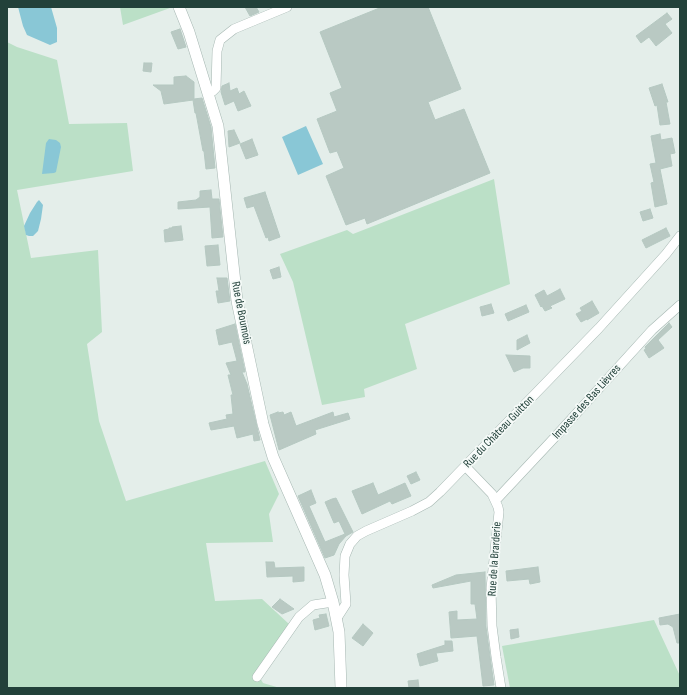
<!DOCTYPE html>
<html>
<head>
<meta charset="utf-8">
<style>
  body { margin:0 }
  #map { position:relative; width:687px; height:695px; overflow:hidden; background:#e4eeea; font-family:"Sofia Sans Condensed",sans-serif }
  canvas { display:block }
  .frame { position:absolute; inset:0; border:8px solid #22413a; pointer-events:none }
</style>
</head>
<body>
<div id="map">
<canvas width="687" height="695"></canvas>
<div class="frame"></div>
</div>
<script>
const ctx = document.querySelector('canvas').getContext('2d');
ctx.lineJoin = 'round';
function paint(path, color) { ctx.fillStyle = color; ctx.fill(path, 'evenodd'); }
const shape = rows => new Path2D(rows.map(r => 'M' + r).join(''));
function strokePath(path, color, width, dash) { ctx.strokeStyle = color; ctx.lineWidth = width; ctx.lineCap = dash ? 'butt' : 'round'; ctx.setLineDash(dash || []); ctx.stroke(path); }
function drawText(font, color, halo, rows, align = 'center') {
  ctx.font = font + ' "Sofia Sans Condensed",sans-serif'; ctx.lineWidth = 3.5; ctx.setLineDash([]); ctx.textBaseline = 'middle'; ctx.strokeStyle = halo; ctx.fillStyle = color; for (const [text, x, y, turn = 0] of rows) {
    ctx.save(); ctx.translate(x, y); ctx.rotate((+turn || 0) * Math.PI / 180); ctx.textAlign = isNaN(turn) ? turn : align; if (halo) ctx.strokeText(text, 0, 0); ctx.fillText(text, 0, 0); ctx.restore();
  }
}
const green = shape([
  [120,7,170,7,170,8,123,25],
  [7,42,17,47,57,60,69,124,127,123,133,171,17,190,31,258,98,250,102,332,87,344,99,421,126,501,265,461,279,494,269,514,273,542,206,543,215,601,262,599,289,624,256,671,263,683,280,688,7,688],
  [494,179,510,284,405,324,417,369,364,389,365,397,322,405,293,282,280,254,347,230,353,234],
  [654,620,680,676,680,688,510,688,502,646]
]);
const water = shape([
  [18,7,51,7,57,28,57,42,50,45,27,35,23,26],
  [306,126,323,164,298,175,282,137],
  [49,139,56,140,60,143,61,147,56,172,54,173,42,174,46,143],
  [39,200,43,205,41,219,38,231,33,236,29,236,26,235,24,226,30,213,37,202]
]);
const building = shape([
  [245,7,256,7,259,12,250,16,245,7],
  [382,7,428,7,461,89,428,102,435,120,464,109,490,173,367,224,365,218,346,225,326,176,344,168,337,151,330,153,317,119,337,111,330,93,342,88,320,32,382,7],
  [667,13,672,19,665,24,672,33,656,46,649,37,641,43,636,36,667,13],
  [180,29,186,47,178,49,171,32,180,29],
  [144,63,152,63,151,72,143,71,144,63],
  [186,76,194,82,194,99,202,98,211,127,215,168,206,169,204,151,203,151,196,113,195,113,193,100,164,104,161,91,153,85,174,85,174,77,186,76],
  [229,83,230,91,237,88,239,94,244,91,251,106,238,111,234,101,225,105,221,92,222,86,229,83],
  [662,84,668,102,666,102,670,124,660,125,657,105,655,106,649,88,662,84],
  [234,130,240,143,229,147,228,131,234,130],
  [660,134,661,140,672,138,675,153,670,154,672,166,660,169,667,204,655,207,651,183,654,182,650,164,656,163,651,136,660,134],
  [252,139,258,155,246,159,240,144,252,139],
  [211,190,212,199,219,199,223,237,212,238,210,207,178,209,178,202,196,200,200,197,200,191,211,190],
  [265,192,280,237,269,241,268,237,266,238,254,206,247,208,244,198,265,192],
  [650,209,653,218,643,221,640,212,650,209],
  [181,226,183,240,165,242,164,230,169,229,169,228,172,228,172,227,181,226],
  [666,228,670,236,646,248,642,240,666,228],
  [218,245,220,265,207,266,205,246,218,245],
  [279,267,281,277,273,279,270,270,279,267],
  [217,278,227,278,230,301,218,303,216,291,219,291,217,278],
  [560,289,565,299,550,306,552,308,545,311,542,306,541,307,535,295,544,290,547,296,560,289],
  [592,301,599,313,587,320,587,319,581,322,576,314,582,311,580,308,592,301],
  [491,304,494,313,482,316,480,307,491,304],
  [526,305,529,312,508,321,505,314,526,305],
  [669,323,672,327,658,340,664,348,649,358,644,350,646,349,645,347,669,323],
  [235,324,245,372,242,372,247,384,260,440,254,441,253,434,237,438,234,426,211,430,209,423,227,419,226,415,233,414,231,395,233,395,228,375,231,375,226,363,237,361,232,342,219,345,216,330,235,324],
  [527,335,530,343,517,350,517,340,527,335],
  [506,355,530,356,530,368,523,368,514,372,506,355],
  [278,412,278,413,283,412,284,415,291,412,296,426,333,412,334,417,348,413,350,419,315,430,316,434,279,450,270,415,278,412],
  [416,472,420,480,411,484,407,476,416,472],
  [373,483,378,495,405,483,411,496,392,504,390,501,362,514,352,491,373,483],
  [311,490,316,503,309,506,325,542,345,534,339,521,334,523,325,502,332,499,336,498,353,532,346,536,339,544,334,555,325,558,298,496,311,490],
  [266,562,274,562,275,568,304,567,304,581,293,582,293,576,267,577,266,562],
  [538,567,540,582,530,584,529,579,507,581,506,571,538,567],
  [485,572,486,627,494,685,483,686,477,636,451,638,449,612,457,611,457,620,477,619,475,604,471,604,471,581,433,588,432,585,456,575,485,572],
  [280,599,294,609,282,614,272,607,280,599],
  [326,614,329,626,315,630,313,620,320,618,319,615,326,614],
  [680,614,680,643,677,643,673,627,668,624,660,625,659,618,680,614],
  [363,624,373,633,363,646,352,638,363,624],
  [518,629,519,637,511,639,510,630,518,629],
  [445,641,452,641,453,651,436,653,438,661,420,666,417,654,445,645,445,641],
  [418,680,419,688,409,688,408,681,418,680]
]);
const minor = shape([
  [209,93,213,91,216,88,217,51,220,40,234,29,287,7],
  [465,466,492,494,498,507,499,512,491,588,492,626,496,657,501,688],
  [496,500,555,437,652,330,680,305],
  [337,618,346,604,344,575,345,556,350,544,357,536,366,531,412,511,429,502,440,492,599,328,666,254,680,236],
  [257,677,299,617,313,605,333,602]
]);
const tertiary = shape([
  [179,7,189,32,218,126,237,301,263,424,273,457,325,575,333,602,339,632,341,688]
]);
const streetNames = [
  ["Rue de Boumois",241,313,79],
  ["Impasse des Bas Lièvres",587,402,-48],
  ["Rue du Château Guitton",499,432,-46],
  ["Rue de la Brarderie",495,559,-86]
];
paint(green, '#bbe0c7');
paint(water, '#89c7d6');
paint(building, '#b9c9c3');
strokePath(building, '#b5c8c1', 1);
strokePath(minor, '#a6b7b2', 10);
strokePath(tertiary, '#a6b7b2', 12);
strokePath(minor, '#fff', 9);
strokePath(tertiary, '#fff', 11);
drawText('12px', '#22413a', '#f5faf8', streetNames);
</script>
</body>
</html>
